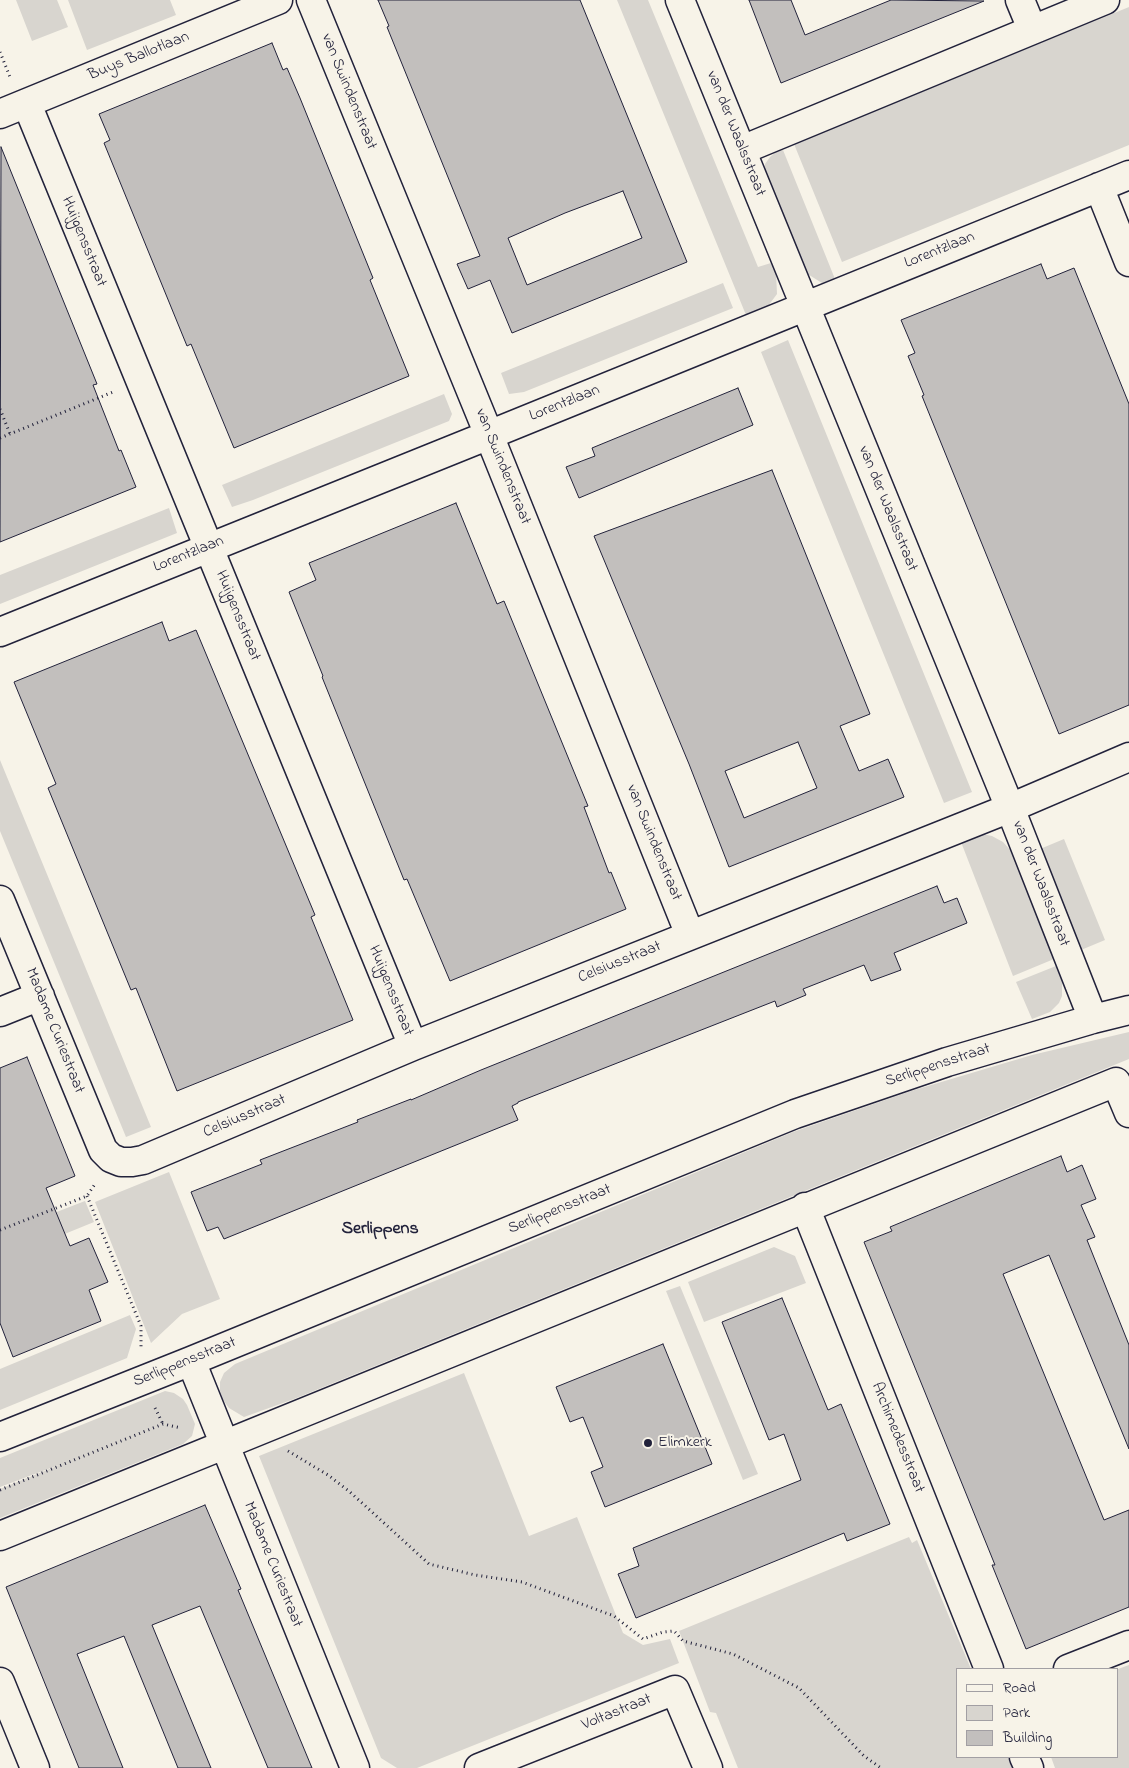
<!DOCTYPE html>
<html>
<head>
<meta charset="utf-8">
<style>
  body { margin:0 }
  #map { position:relative; width:1129px; height:1768px; overflow:hidden; background:#f7f3e8; font-family:"Indie Flower",sans-serif }
  canvas { display:block }
  .legend { position:absolute; left:956px; top:1668px; width:162px; height:90px; box-sizing:border-box; background:#f7f3e8; border:1px solid #a29fa3; margin:0; padding:6px 9px; list-style:none; font-size:15px; color:#22223b }
  .legend li { display:flex; align-items:center; gap:10px; height:25px }
  .legend b { width:25px; border:1px solid #a29fa3 }
</style>
</head>
<body>
<div id="map">
<canvas width="1129" height="1768"></canvas>
<ul class="legend">
<li><b style="height:6px;background:#f7f3e8"></b>Road</li>
<li><b style="height:14px;background:#d8d5cf"></b>Park</li>
<li><b style="height:14px;background:#c2bfbd"></b>Building</li>
</ul>
</div>
<script>
const ctx = document.querySelector('canvas').getContext('2d');
ctx.lineJoin = 'round';
function paint(path, color) { ctx.fillStyle = color; ctx.fill(path, 'evenodd'); }
const shape = rows => new Path2D(rows.map(r => 'M' + r).join(''));
function strokePath(path, color, width, dash) { ctx.strokeStyle = color; ctx.lineWidth = width; ctx.lineCap = dash ? 'butt' : 'round'; ctx.setLineDash(dash || []); ctx.stroke(path); }
function drawText(font, color, halo, rows, align = 'center') {
  ctx.font = font + ' "Indie Flower",sans-serif'; ctx.lineWidth = 4; ctx.setLineDash([]); ctx.textBaseline = 'middle'; ctx.strokeStyle = halo; ctx.fillStyle = color; for (const [text, x, y, turn = 0] of rows) {
    ctx.save(); ctx.translate(x, y); ctx.rotate((+turn || 0) * Math.PI / 180); ctx.textAlign = isNaN(turn) ? turn : align; if (halo) ctx.strokeText(text, 0, 0); ctx.fillText(text, 0, 0); ctx.restore();
  }
}
const green = shape([
  [16,0,57,0,68,27,32,41],
  [68,0,170,0,176,15,87,50],
  [617,0,648,0,758,267,771,263,776,272,777,294,768,306,761,310,746,315],
  [1129,7,1129,145,842,262,794,144],
  [783,150,835,279,830,282,822,283,806,273,764,171,765,164,770,157,776,152],
  [723,283,733,308,524,392,509,394,501,373],
  [788,340,972,792,944,803,761,352],
  [444,394,452,414,449,421,253,500,232,507,222,485],
  [169,508,177,533,0,604,0,575],
  [0,760,151,1127,126,1137,0,831],
  [982,834,992,836,1003,842,1012,852,1054,959,1013,976,961,842],
  [1064,839,1105,940,1081,950,1040,849],
  [1056,966,1062,982,1062,996,1059,1003,1050,1012,1032,1019,1016,982],
  [1129,1032,1129,1059,294,1399,244,1417,229,1408,223,1400,220,1391,220,1382,224,1373,235,1364,793,1132,911,1091,1032,1055],
  [169,1172,220,1299,182,1314,151,1343,95,1202],
  [85,1201,94,1222,45,1242,36,1220],
  [774,1247,795,1256,806,1283,704,1322,688,1282],
  [680,1286,758,1474,743,1480,666,1291],
  [130,1315,136,1329,127,1358,0,1410,0,1369],
  [464,1373,529,1536,577,1517,623,1633,643,1645,670,1639,679,1663,417,1768,397,1768,381,1758,259,1456],
  [165,1391,174,1393,183,1399,187,1405,195,1424,192,1436,183,1444,0,1518,0,1489,64,1463,0,1487,0,1458],
  [909,1537,912,1543,917,1540,971,1669,958,1669,958,1757,1008,1757,1013,1768,738,1768,716,1713,710,1712,679,1631],
  [1129,1665,1129,1768,1055,1768,1051,1757,1118,1757,1118,1669]
]);
const building = shape([
  [378,0,580,0,687,262,512,333,490,280,468,289,457,264,480,256,387,27,389,26,378,0],
  [623,191,642,238,527,285,508,238,565,213,623,191],
  [749,0,791,0,805,35,891,0,984,1,781,83,749,0],
  [272,43,283,70,287,68,300,98,373,278,370,280,409,376,234,448,191,344,187,346,104,143,110,140,99,114,272,43],
  [1,147,97,384,93,385,119,451,121,450,136,487,0,542,1,147],
  [1041,264,1047,279,1074,268,1129,404,1129,705,1059,734,922,396,924,395,908,356,915,353,901,320,1041,264],
  [738,388,753,425,579,498,566,467,595,456,592,448,738,388],
  [772,470,870,714,840,726,859,771,888,759,904,797,729,867,689,764,594,536,772,470],
  [798,742,817,788,744,818,725,771,798,742],
  [456,503,497,604,504,601,588,806,584,807,609,873,611,872,626,909,450,981,407,879,404,880,322,677,323,676,289,592,316,580,309,563,456,503],
  [162,622,169,641,196,630,315,915,311,917,353,1020,177,1091,136,988,131,990,48,788,56,784,14,682,162,622],
  [937,886,944,903,957,898,967,923,894,953,901,970,871,981,864,965,803,989,806,995,777,1007,775,1001,518,1102,518,1103,512,1106,518,1120,419,1160,224,1239,218,1227,207,1231,191,1192,262,1164,260,1160,358,1122,357,1120,411,1099,411,1100,481,1070,937,886],
  [27,1057,75,1176,46,1188,70,1246,89,1238,108,1282,89,1290,101,1321,13,1357,0,1323,0,1068,27,1057],
  [1061,1156,1067,1172,1082,1165,1096,1199,1081,1205,1095,1237,1087,1240,1129,1345,1129,1449,1049,1255,1003,1274,1104,1520,1129,1510,1129,1607,1026,1649,992,1565,995,1565,864,1242,892,1231,890,1227,1061,1156],
  [782,1298,828,1410,841,1404,890,1524,847,1541,844,1533,636,1618,618,1574,639,1566,633,1548,801,1480,784,1434,769,1440,722,1322,782,1298],
  [663,1344,712,1464,605,1507,591,1472,603,1467,583,1417,570,1422,556,1387,663,1344],
  [205,1505,241,1589,238,1590,312,1768,268,1768,200,1606,152,1625,211,1768,178,1768,124,1636,77,1654,123,1768,79,1768,6,1587,205,1505]
]);
const path = shape([
  [0,52,10,77],
  [0,409,10,434],
  [0,438,113,392],
  [87,1196,141,1326,141,1350],
  [0,1230,87,1196,95,1184],
  [155,1408,163,1424],
  [288,1451,328,1475,350,1492,429,1564,475,1575,522,1582,614,1616,643,1639,663,1632,674,1631,683,1641,733,1654,799,1688,864,1756,881,1768],
  [0,1490,163,1424,181,1428]
]);
const minor = shape([
  [311,0,489,435,690,935],
  [680,0,1010,808,1093,1019],
  [1020,0,1032,29],
  [27,104,413,1046],
  [0,114,278,0],
  [742,150,1105,0],
  [1099,187,1129,262],
  [0,632,489,435,1129,175],
  [0,900,103,1150,111,1158,121,1162,132,1162,143,1160,413,1046,1010,808,1129,757],
  [0,1012,40,996],
  [805,1207,989,1669],
  [191,1361,355,1768],
  [0,1437,191,1361,795,1114,947,1062,1093,1019,1129,1010],
  [0,1536,1116,1082,1129,1113],
  [1068,1669,1129,1645],
  [0,1682,35,1768],
  [1024,1757,1029,1768],
  [479,1768,675,1690,708,1768]
]);
const markers = [
  [648,1443,5,"#22223b"]
];
const streetNames = [
  ["Buys Ballotlaan",139,57,-22],
  ["van Swindenstraat",348,92,68],
  ["van der Waalsstraat",735,134,68],
  ["Huijgensstraat",83,242,68],
  ["Lorentzlaan",940,251,-22],
  ["Lorentzlaan",565,404,-22],
  ["van Swindenstraat",502,467,68],
  ["van der Waalsstraat",887,509,68],
  ["Lorentzlaan",189,555,-22],
  ["Huijgensstraat",237,616,68],
  ["van Swindenstraat",653,843,68],
  ["van der Waalsstraat",1040,884,69],
  ["Celsiusstraat",620,963,-22],
  ["Huijgensstraat",390,991,68],
  ["Madame Curiestraat",54,1031,68],
  ["Serlippensstraat",938,1066,-18],
  ["Celsiusstraat",245,1117,-23],
  ["Serlippensstraat",560,1210,-22],
  ["Serlippensstraat",185,1363,-22],
  ["Archimedesstraat",897,1438,68],
  ["Madame Curiestraat",272,1565,68],
  ["Voltastraat",617,1713,-22]
];
const poiNames = [
  ["Elimkerk",658,1443]
];
const neighbourhoodNames = [
  ["Serlippens",380,1230]
];
paint(green, '#d8d5cf');
paint(building, '#c2bfbd');
strokePath(building, '#22223b', 1);
strokePath(minor, '#22223b', 31);
strokePath(path, '#22223b', 3, [1, 4]);
strokePath(minor, '#f7f3e8', 28);
for (const [x, y, r, color] of markers) { const dot = new Path2D(); dot.arc(x, y, r, 0, 2 * Math.PI); ctx.fillStyle = color; ctx.fill(dot); strokePath(dot, '#f7f3e8', 2); }
drawText('16px', '#22223b', '#f7f3e8', streetNames);
drawText('16px', '#22223b', '#f7f3e8', poiNames, 'left');
drawText('bold 18px', '#22223b', '#f7f3e8', neighbourhoodNames);
</script>
</body>
</html>
